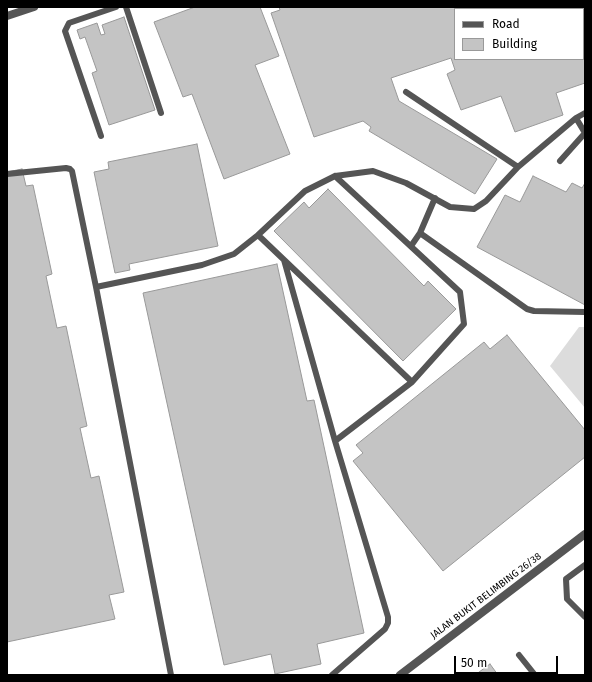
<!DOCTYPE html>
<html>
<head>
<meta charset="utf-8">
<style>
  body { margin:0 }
  #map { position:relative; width:592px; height:682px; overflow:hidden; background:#fff; font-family:"Fira Sans",sans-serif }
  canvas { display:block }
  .frame { position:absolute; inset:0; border:8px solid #000; pointer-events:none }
  .legend { position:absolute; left:454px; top:8px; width:130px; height:52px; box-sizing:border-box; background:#fff; border:1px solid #999; margin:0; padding:5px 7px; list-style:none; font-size:12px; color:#000 }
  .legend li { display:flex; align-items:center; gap:8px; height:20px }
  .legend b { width:20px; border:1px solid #999 }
  .scale { position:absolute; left:454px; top:656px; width:104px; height:18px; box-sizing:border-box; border:2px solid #000; border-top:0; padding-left:5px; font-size:12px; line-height:14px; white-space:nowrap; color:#000; -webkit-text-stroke:3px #fff; paint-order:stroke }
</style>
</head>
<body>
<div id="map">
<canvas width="592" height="682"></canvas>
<div class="frame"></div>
<ul class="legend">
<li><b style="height:5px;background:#555"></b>Road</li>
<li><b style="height:11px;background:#c4c4c4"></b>Building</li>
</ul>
<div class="scale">50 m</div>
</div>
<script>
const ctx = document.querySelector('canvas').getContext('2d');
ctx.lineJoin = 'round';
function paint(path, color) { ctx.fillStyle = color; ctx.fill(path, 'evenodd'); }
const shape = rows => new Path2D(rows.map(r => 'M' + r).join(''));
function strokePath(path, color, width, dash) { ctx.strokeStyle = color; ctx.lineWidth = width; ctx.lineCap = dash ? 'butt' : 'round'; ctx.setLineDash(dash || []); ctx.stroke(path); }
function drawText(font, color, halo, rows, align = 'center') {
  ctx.font = font + ' "Fira Sans",sans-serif'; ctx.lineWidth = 3; ctx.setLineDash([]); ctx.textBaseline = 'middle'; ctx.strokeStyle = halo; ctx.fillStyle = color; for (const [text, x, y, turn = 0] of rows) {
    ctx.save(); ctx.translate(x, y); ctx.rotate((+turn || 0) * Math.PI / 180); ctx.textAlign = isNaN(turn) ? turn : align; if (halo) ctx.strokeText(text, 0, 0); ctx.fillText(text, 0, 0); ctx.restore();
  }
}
const green = shape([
  [579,327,585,327,585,408,550,366]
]);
const building = shape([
  [195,7,260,7,279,56,255,65,290,154,224,179,192,94,183,97,154,22,195,7],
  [279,7,585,7,585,83,556,93,563,115,515,132,501,96,461,110,447,74,455,70,451,58,391,78,399,101,497,159,475,194,369,131,371,127,363,121,314,137,271,13,280,10,279,7],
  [455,9,583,9,583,59,455,59,455,9],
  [124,17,155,110,109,125,92,73,97,71,85,37,80,39,77,30,97,23,101,35,105,34,102,25,124,17],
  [197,144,218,246,129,264,130,270,115,273,94,172,109,169,108,162,197,144],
  [22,169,26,186,33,185,52,274,46,276,57,328,66,326,87,426,80,428,91,478,99,476,124,592,109,595,115,619,7,642,7,172,22,169],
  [533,176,566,192,572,183,582,188,585,183,585,305,477,247,505,195,520,202,533,176],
  [328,189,424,286,428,281,456,309,403,361,274,231,304,202,309,208,328,189],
  [277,264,307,401,314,400,364,633,317,644,321,664,275,674,271,654,224,665,143,293,277,264],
  [507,335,585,430,585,457,443,571,353,461,363,453,356,445,484,342,490,349,507,335],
  [490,664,498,675,475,675,490,664]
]);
const service = shape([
  [126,7,161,113],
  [406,92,518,167],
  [101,136,65,31,69,23,116,7],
  [560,161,585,133,576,118],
  [7,174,66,168,70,169,72,171,96,287,202,265,234,254,258,235,305,191,335,176,373,171,406,183,450,207,474,209,486,201,518,167,576,118,585,113],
  [435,198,420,233,527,309,534,311,585,312],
  [258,235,412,382],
  [411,246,420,233],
  [284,260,335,441],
  [96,287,171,675],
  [585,565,566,579,567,599,585,617],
  [519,655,535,675],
  [332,675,385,629,388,623,388,617,335,441,412,382,464,324,460,292,335,176]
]);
const minor = shape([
  [7,16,34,7],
  [400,675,585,534]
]);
const streetNames = [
  ["JALAN BUKIT BELIMBING 26/38",486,596,-37]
];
paint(green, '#dcdcdc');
paint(building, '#c4c4c4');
strokePath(building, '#999', 1);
strokePath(service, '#555', 6);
strokePath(minor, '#555', 8);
drawText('10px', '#000', '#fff', streetNames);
</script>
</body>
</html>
